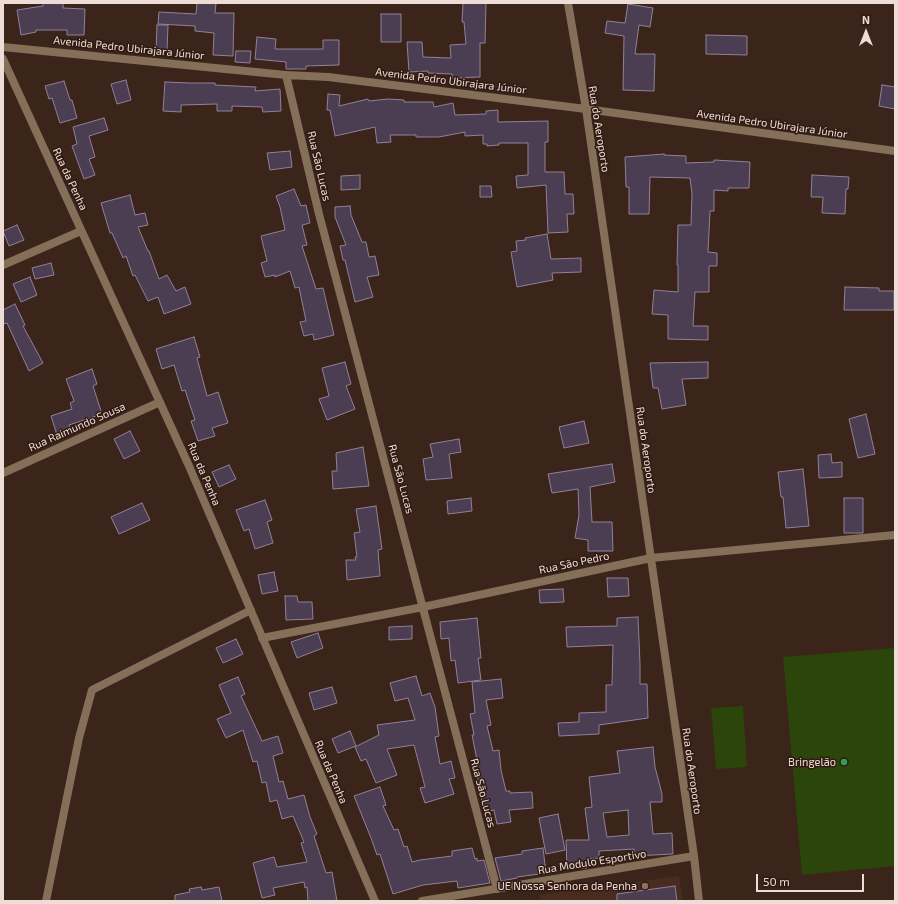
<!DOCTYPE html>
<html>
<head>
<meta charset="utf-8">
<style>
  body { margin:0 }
  #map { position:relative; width:898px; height:904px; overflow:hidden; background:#3b241a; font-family:"Exo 2",sans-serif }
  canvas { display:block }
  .frame { position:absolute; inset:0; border:4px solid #edddd6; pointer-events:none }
  .north { position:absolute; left:846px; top:12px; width:40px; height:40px; -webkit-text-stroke:3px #301a11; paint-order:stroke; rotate:0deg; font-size:11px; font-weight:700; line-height:16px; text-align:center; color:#edddd6 }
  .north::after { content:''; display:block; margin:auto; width:14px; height:18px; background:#edddd6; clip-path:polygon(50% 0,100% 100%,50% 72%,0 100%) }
  .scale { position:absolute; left:756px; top:874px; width:108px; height:18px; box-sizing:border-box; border:2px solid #edddd6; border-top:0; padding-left:5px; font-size:12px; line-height:14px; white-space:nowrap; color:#edddd6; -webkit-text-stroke:3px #301a11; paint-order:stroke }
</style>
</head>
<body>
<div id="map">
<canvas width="898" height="904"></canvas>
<div class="frame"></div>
<div class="north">N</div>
<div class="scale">50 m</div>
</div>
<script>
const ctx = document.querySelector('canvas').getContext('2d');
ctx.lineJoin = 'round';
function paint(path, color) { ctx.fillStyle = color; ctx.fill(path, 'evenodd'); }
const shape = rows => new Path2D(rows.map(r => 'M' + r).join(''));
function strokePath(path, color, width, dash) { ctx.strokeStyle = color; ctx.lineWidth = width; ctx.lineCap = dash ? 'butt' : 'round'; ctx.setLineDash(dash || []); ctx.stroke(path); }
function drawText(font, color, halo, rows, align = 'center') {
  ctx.font = font + ' "Exo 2",sans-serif'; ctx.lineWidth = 3; ctx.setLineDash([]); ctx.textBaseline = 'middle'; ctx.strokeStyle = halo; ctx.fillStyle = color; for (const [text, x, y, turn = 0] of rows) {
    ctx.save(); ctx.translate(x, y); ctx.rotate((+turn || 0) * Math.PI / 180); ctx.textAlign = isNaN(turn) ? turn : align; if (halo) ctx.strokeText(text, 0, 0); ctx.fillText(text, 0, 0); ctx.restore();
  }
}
const built = shape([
  [679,876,683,901,540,901,539,895]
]);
const green = shape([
  [895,648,895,866,802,875,783,657],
  [743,706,747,767,716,769,711,708]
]);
const building = shape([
  [43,3,63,3,63,8,85,9,84,35,67,35,67,30,36,30,36,32,21,35,17,10,43,6,43,3],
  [197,3,216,3,215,13,234,13,233,56,213,55,214,33,195,31,195,26,158,24,159,12,196,14,197,3],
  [463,3,486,3,485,43,480,43,480,77,452,78,452,74,428,73,428,71,409,72,407,42,422,42,423,57,451,58,450,45,466,44,464,22,462,22,463,3],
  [628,4,653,8,650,27,639,25,635,54,655,54,654,91,623,90,624,36,605,33,607,21,625,23,628,4],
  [381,14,401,14,401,42,381,42,381,14],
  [157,25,168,25,167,51,156,51,157,25],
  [706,35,747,36,747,55,706,54,706,35],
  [257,37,276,39,275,49,323,49,323,40,339,40,339,65,306,66,306,69,286,69,286,62,255,59,257,37],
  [236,51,251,51,250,63,235,62,236,51],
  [126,80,131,100,117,104,111,84,126,80],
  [64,81,70,100,72,100,77,118,60,123,52,98,49,99,45,86,64,81],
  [165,82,190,83,215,83,215,85,256,87,255,91,280,89,281,111,263,112,262,107,232,106,232,111,217,111,217,104,181,105,181,112,163,111,165,82],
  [882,85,895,87,895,109,879,106,882,85],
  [328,94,340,95,339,106,368,99,369,101,388,99,404,100,404,102,433,102,434,107,453,103,455,115,486,114,486,111,498,110,498,122,548,121,548,142,545,142,545,172,564,172,565,194,573,194,574,214,567,214,568,232,548,233,546,185,517,188,516,176,528,175,528,143,499,143,499,145,487,146,487,144,483,144,483,135,465,136,465,132,439,137,416,137,416,135,390,135,391,142,377,143,375,127,335,136,330,110,327,110,328,94],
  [104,118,108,130,89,136,95,157,89,159,95,175,84,179,72,146,77,144,73,127,104,118],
  [290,151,292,167,270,170,267,153,290,151],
  [664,154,664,155,686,156,686,163,714,162,714,160,750,162,749,188,728,188,728,191,714,190,714,211,710,211,708,252,717,253,717,266,709,266,709,292,695,292,693,326,708,326,708,340,668,339,668,315,652,314,654,290,678,292,678,265,677,265,678,225,691,225,692,194,690,178,650,177,649,214,629,214,629,187,626,187,625,157,664,154],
  [360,175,360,189,341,190,341,176,360,175],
  [812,175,849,177,848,189,846,189,845,214,822,213,823,197,811,197,812,175],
  [480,186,491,186,492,197,480,197,480,186],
  [294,189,301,206,306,205,310,223,302,225,307,245,302,246,316,289,323,288,334,335,314,340,313,334,304,336,300,322,306,321,299,287,295,288,290,271,275,277,275,275,265,277,261,263,267,261,261,236,285,230,280,207,276,196,294,189],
  [130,195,135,215,145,213,148,225,138,227,148,251,149,251,159,279,167,275,176,291,185,287,191,304,164,314,158,297,148,301,135,275,133,276,126,256,123,258,112,233,110,233,101,203,130,195],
  [350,206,351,215,362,242,366,242,369,257,375,256,379,275,367,277,373,297,355,302,345,260,343,260,340,246,346,245,335,217,335,207,350,206],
  [17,225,24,240,9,246,3,231,17,225],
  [547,234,551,259,581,258,581,272,552,273,553,280,517,287,511,252,517,251,516,241,526,240,525,238,547,234],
  [51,263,54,275,35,279,32,268,51,263],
  [30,277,37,295,21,302,13,284,30,277],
  [845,287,879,288,879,291,894,291,894,310,844,310,845,287],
  [15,304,25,325,23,326,43,363,29,371,7,323,3,324,3,310,15,304],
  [194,337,200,357,197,358,207,396,218,392,228,423,212,428,215,436,198,441,191,421,195,420,185,390,182,391,174,365,162,369,156,349,194,337],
  [345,362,351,384,346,386,355,409,327,420,319,399,329,396,322,368,345,362],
  [708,362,708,378,682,379,686,405,662,409,658,388,653,388,650,363,708,362],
  [92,369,97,384,93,386,102,414,69,425,71,430,57,435,51,416,72,409,70,403,74,401,66,379,92,369],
  [866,414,875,454,858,458,849,419,866,414],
  [584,421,589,443,564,448,559,427,584,421],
  [130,431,140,451,124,459,114,439,130,431],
  [459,439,461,452,449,454,452,478,426,480,423,459,433,457,430,444,459,439],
  [363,447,369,486,333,489,332,471,337,471,336,453,363,447],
  [831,454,832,463,842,462,842,477,819,478,818,455,831,454],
  [612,464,615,482,590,487,592,522,612,522,613,551,588,551,588,540,575,538,579,515,578,489,552,493,548,474,612,464],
  [229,465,236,479,219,487,212,472,229,465],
  [803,469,809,526,786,528,783,497,781,497,778,472,803,469],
  [471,498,472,511,448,514,447,501,471,498],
  [844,498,863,498,863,533,844,533,844,498],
  [265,500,272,520,267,522,273,543,255,549,249,529,244,531,236,510,265,500],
  [142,503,150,520,119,534,111,517,142,503],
  [376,506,382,549,378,550,380,576,347,580,346,560,356,560,355,557,357,557,354,533,360,532,356,509,376,506],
  [274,572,278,591,262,594,258,575,274,572],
  [607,578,628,578,629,596,608,597,607,578],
  [563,589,564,602,540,603,539,590,563,589],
  [285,596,297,596,298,602,312,602,313,619,286,620,285,596],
  [638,617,640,664,640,684,647,684,648,718,599,725,599,734,559,736,558,723,579,722,579,713,606,712,606,685,612,685,613,645,567,647,566,627,617,626,617,618,638,617],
  [477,618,481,658,478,658,481,680,458,683,455,660,451,661,449,638,441,639,440,622,477,618],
  [412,626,412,639,389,640,389,627,412,626],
  [318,633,323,648,297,658,291,642,318,633],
  [236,639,243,654,223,663,216,648,236,639],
  [416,676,422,696,430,693,435,707,439,736,435,737,440,764,451,761,455,778,449,779,454,794,425,803,420,788,425,787,414,745,387,749,397,775,376,783,366,759,361,761,355,747,379,735,377,725,415,720,408,698,395,701,390,683,416,676],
  [238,677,245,694,241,696,262,741,278,736,283,753,273,756,279,782,283,781,288,799,304,795,310,817,317,834,314,836,326,873,332,872,337,901,308,901,307,887,305,888,304,882,273,888,275,895,262,898,253,863,274,857,277,867,307,862,301,843,304,842,293,816,282,819,277,800,270,802,266,782,262,783,257,761,253,762,243,730,226,738,217,719,231,713,219,685,238,677],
  [501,679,503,698,486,700,491,725,487,726,493,751,499,750,501,770,506,791,510,791,510,793,532,792,533,808,509,810,511,822,497,824,494,810,484,812,477,774,479,774,477,760,472,735,474,735,470,714,475,713,472,682,501,679],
  [332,687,337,703,314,710,309,693,332,687],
  [350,731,356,746,338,753,332,739,350,731],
  [653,747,655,767,662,794,662,802,650,802,653,834,672,833,673,854,634,856,634,849,599,851,599,858,587,859,587,868,567,868,566,840,589,840,585,808,592,807,589,777,620,773,617,751,653,747],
  [628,810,629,835,607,837,603,813,628,810],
  [380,787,386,805,383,806,394,830,398,829,404,847,407,846,412,862,420,860,452,856,452,851,472,848,475,859,477,858,477,861,484,860,490,883,458,888,457,881,423,885,393,894,380,854,377,855,371,838,354,796,380,787],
  [558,814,565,850,546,854,539,818,558,814],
  [543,848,546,873,517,877,517,878,501,881,495,858,522,854,522,851,543,848],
  [675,886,677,901,617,901,617,894,675,886],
  [201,887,202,890,219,887,222,901,175,901,175,895,190,892,189,889,201,887]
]);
const street = shape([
  [568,3,586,109,694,856,699,901],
  [3,47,286,75,328,77,586,109,895,151],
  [3,59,189,466,375,901],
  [286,75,319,214,497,889],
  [3,265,81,231],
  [3,473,160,402],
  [262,638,423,607,651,558,895,535],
  [46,901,79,738,92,690,251,610],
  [422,901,694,856]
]);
const markers = [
  [844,762,4,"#2e9e5b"],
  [645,886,4,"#8d6e63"]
];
const streetNames = [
  ["Avenida Pedro Ubirajara Júnior",129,48,6],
  ["Avenida Pedro Ubirajara Júnior",451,81,7],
  ["Avenida Pedro Ubirajara Júnior",772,124,8],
  ["Rua do Aeroporto",599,129,81],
  ["Rua São Lucas",319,166,77],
  ["Rua da Penha",70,179,65],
  ["Rua Raimundo Sousa",77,427,-24],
  ["Rua do Aeroporto",646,450,82],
  ["Rua da Penha",204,474,67],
  ["Rua São Lucas",401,479,75],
  ["Rua São Pedro",574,563,-12],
  ["Rua do Aeroporto",692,771,82],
  ["Rua da Penha",331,772,67],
  ["Rua São Lucas",483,793,75],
  ["Rua Modulo Esportivo",592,862,-9]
];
const poiNames = [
  ["Bringelão",836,762],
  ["UE Nossa Senhora da Penha",637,886]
];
paint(built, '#492c20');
paint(green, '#2c450a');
paint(building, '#4b3d52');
strokePath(building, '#918199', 1);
strokePath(street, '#856f58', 8);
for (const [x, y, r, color] of markers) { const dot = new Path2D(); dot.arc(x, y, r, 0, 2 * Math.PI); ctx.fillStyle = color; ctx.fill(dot); strokePath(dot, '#301a11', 1.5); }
drawText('11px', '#edddd6', '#301a11', streetNames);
drawText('11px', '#edddd6', '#301a11', poiNames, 'right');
</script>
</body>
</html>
